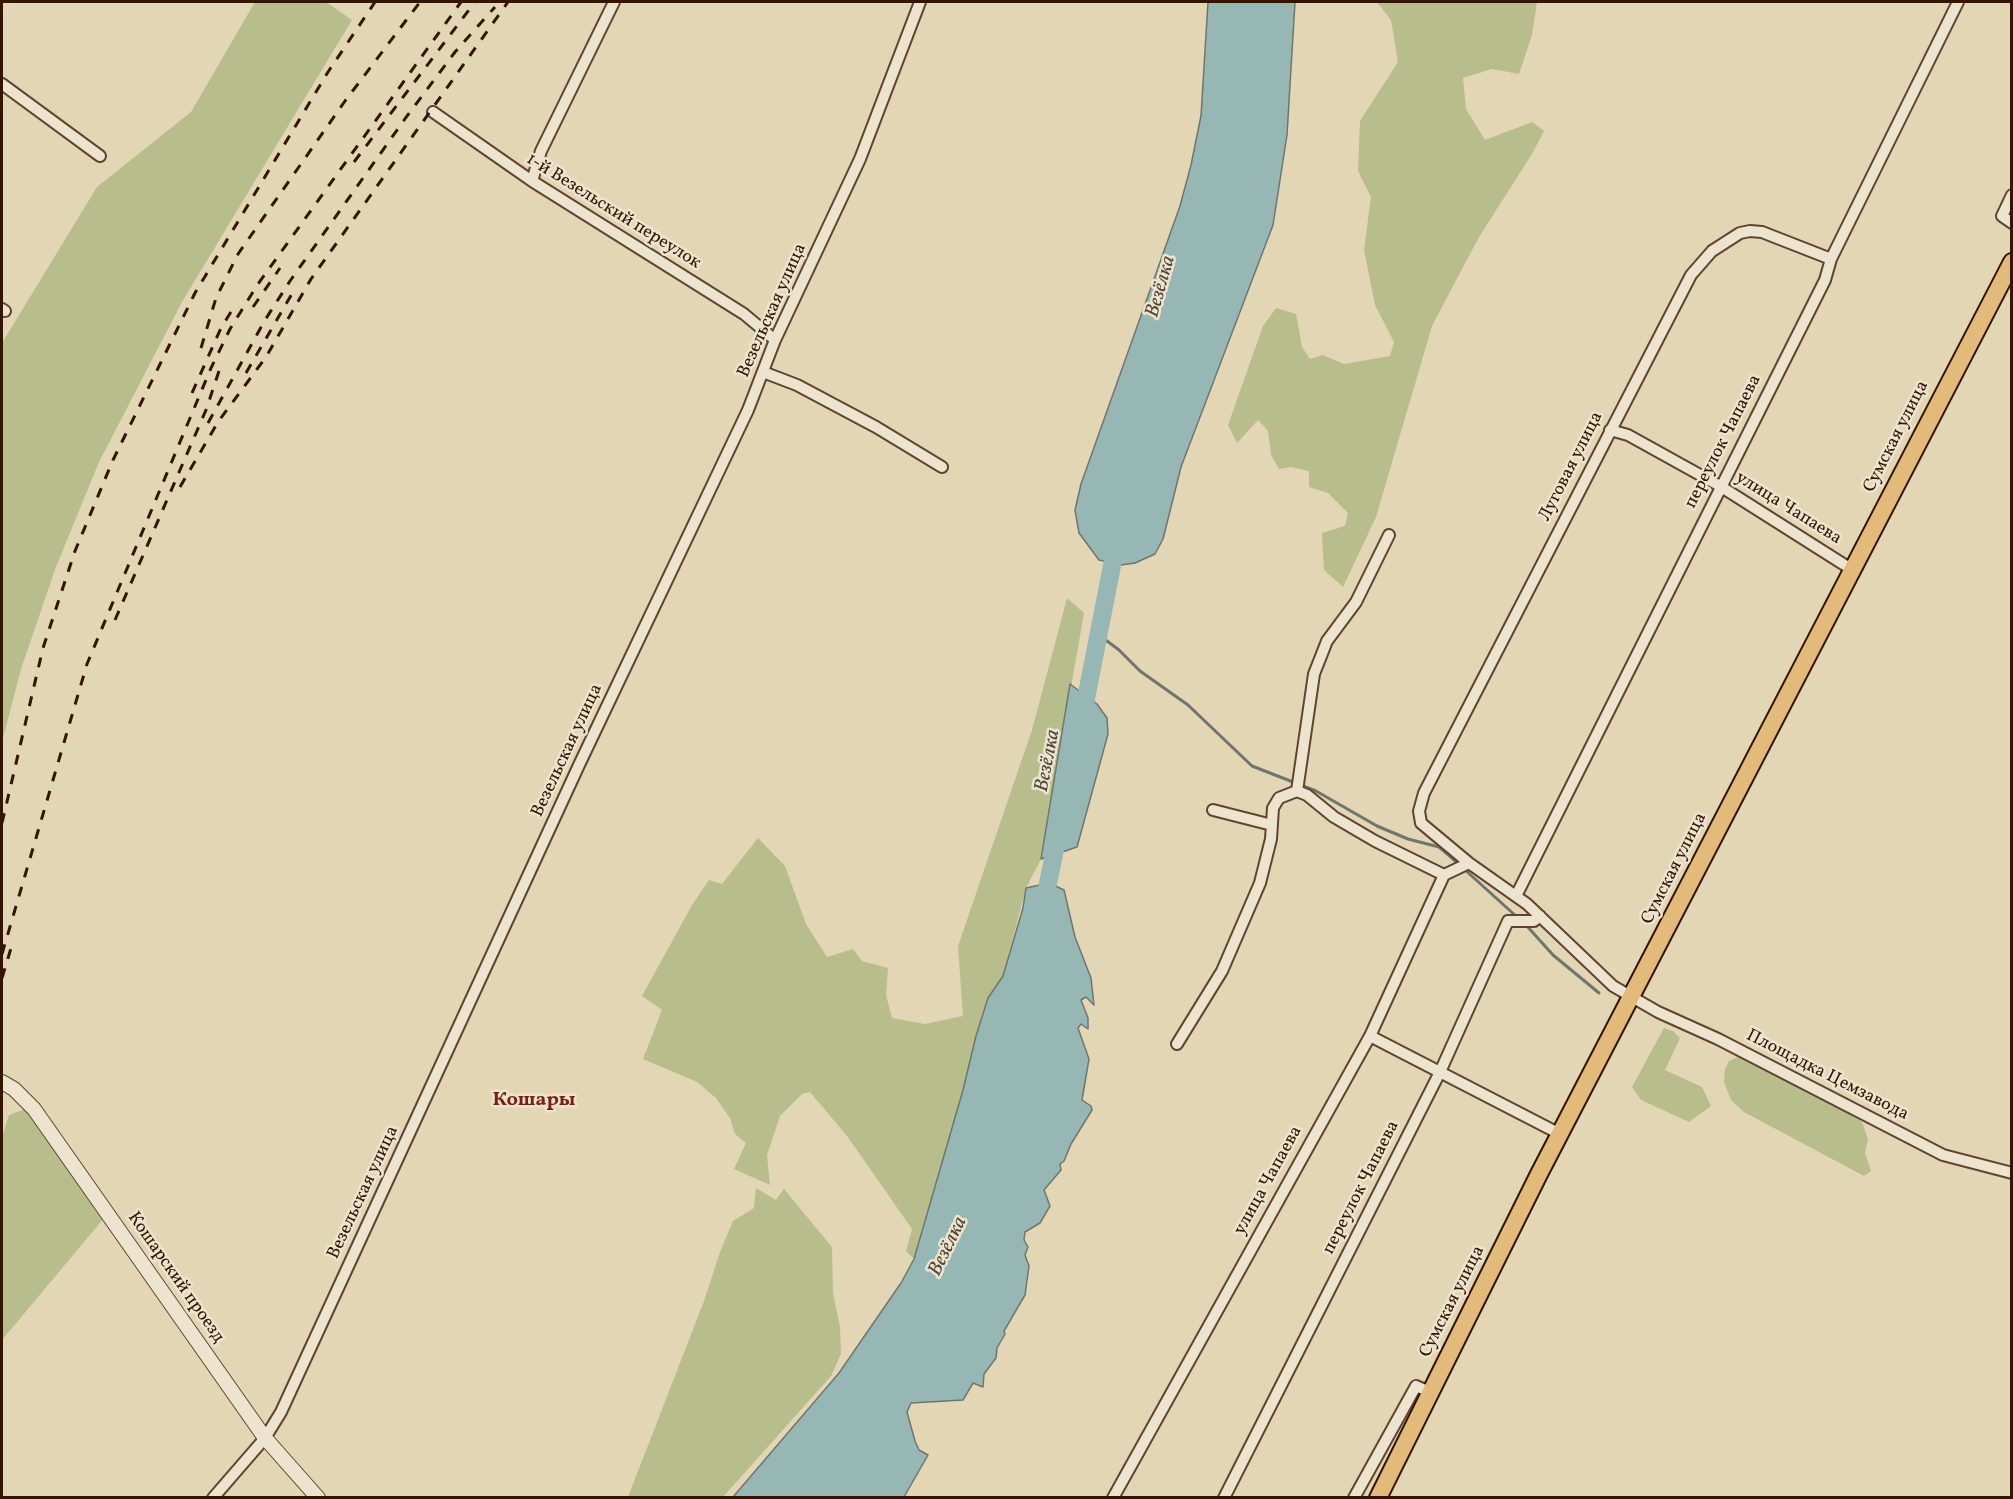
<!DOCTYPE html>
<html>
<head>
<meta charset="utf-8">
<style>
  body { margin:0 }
  #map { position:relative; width:2013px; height:1499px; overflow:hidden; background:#e3d6b5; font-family:Vollkorn,serif }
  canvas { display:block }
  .frame { position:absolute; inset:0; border:3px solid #331502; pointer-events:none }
</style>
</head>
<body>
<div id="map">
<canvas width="2013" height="1499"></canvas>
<div class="frame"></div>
</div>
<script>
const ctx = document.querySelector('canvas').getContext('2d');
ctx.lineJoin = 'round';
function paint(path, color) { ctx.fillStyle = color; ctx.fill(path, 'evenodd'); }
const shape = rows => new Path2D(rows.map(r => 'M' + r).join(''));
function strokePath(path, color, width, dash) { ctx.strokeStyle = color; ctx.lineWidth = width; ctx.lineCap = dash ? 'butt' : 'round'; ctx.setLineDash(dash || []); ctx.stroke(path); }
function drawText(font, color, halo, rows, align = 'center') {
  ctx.font = font + ' Vollkorn,serif'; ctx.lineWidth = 5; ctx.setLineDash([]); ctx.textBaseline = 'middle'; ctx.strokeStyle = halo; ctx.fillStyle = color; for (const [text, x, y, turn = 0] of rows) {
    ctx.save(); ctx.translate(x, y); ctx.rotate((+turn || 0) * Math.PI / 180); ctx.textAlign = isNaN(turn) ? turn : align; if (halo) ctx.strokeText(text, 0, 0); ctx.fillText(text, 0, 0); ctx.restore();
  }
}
const green = shape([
  [255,2,326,2,352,20,182,302,99,462,56,567,21,669,2,742,2,343,97,187,191,112],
  [1377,2,1537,2,1532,35,1519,74,1492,69,1463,78,1466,109,1485,140,1532,122,1544,131,1532,154,1479,237,1432,326,1376,517,1343,587,1324,570,1322,533,1345,526,1348,513,1328,493,1309,487,1309,471,1291,467,1279,469,1271,455,1268,431,1258,420,1237,443,1228,425,1263,326,1276,308,1296,314,1302,347,1310,359,1323,355,1344,364,1390,356,1394,342,1375,305,1364,250,1371,197,1358,171,1360,121,1398,62,1391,20],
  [1067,598,1084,613,1041,859,1026,888,1003,976,988,998,976,1036,963,1090,914,1259,906,1251,912,1229,847,1136,810,1092,802,1094,780,1116,767,1155,770,1185,734,1169,746,1143,735,1134,730,1118,716,1098,697,1082,643,1059,662,1010,642,996,692,905,709,880,722,884,758,838,785,866,806,924,827,957,853,949,862,961,888,968,886,995,892,1018,925,1024,963,1016,958,946,1032,730],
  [1664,1028,1673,1031,1680,1038,1665,1070,1702,1087,1711,1106,1689,1122,1641,1100,1632,1087],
  [1738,1057,1821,1097,1862,1122,1868,1139,1865,1153,1871,1171,1864,1176,1744,1112,1731,1100,1724,1082,1725,1069,1729,1061],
  [28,1108,104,1218,2,1340,2,1137,9,1115],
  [756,1188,776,1200,784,1189,832,1247,833,1293,840,1327,841,1354,831,1376,723,1497,628,1497,704,1301,720,1252,733,1221,754,1208]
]);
const water = shape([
  [1208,2,1295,2,1287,135,1273,225,1181,467,1163,539,1155,554,1135,563,1121,565,1099,560,1079,533,1075,510,1081,484,1180,206,1191,165,1201,116,1208,2],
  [1070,684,1097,704,1107,718,1108,734,1077,847,1041,859,1070,684],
  [1049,883,1064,890,1075,937,1091,978,1094,1005,1086,997,1081,1000,1088,1018,1088,1029,1081,1024,1078,1028,1089,1059,1082,1100,1091,1106,1092,1110,1071,1144,1064,1161,1060,1164,1061,1170,1044,1190,1050,1206,1040,1223,1025,1232,1024,1240,1028,1247,1025,1255,1029,1266,1025,1295,1004,1331,1005,1334,997,1348,996,1358,984,1374,983,1387,973,1383,963,1400,911,1403,907,1412,915,1441,919,1450,928,1455,904,1497,733,1497,839,1373,901,1283,914,1259,963,1090,976,1036,988,998,1003,976,1023,908,1026,888,1049,883]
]);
const stream = shape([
  [1099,635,1119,650,1140,671,1188,705,1252,766,1316,791,1377,826,1408,839,1439,847,1459,864],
  [1464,869,1517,917],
  [1526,925,1553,955,1599,993]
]);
const river = shape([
  [1082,719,1117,540],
  [1043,907,1059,831]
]);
const minor = shape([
  [2,84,100,156],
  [433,112,532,181,744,314,775,340],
  [532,181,541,151,614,2],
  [2012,195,2002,216,2012,223],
  [1831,259,1762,232,1750,231,1740,233,1712,251,1691,275,1424,793,1419,811,1421,823,1469,863,1527,904,1613,986,1658,1012,1718,1039,1943,1155,2012,1173],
  [2,309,5,311],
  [763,372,797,385,876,427,942,467],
  [1610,430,1628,435,1720,486,1851,569],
  [1297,791,1314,674,1327,641,1356,602,1389,535],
  [1213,810,1272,825],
  [1444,875,1469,863],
  [1516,896,1825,280,1831,259,1958,2],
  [1370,1036,1560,1134],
  [1177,1044,1222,971,1260,883,1271,839,1273,808,1279,798,1297,791,1307,795,1334,817,1375,841,1444,875],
  [213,1498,265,1438,281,1412,579,765,748,410,775,340,860,159,920,2],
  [1113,1498,1370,1036,1444,875],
  [1224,1498,1440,1072,1508,921,1534,921,1540,916],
  [1354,1498,1416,1386,1430,1392]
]);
const tertiary = shape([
  [2,1082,14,1089,34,1109,265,1438,318,1498]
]);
const primary = shape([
  [1378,1498,1539,1174,2012,262]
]);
const rail = shape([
  [354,162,475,2],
  [253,307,280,268],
  [201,348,216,298,238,254,345,101,420,2],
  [246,373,293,292],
  [192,393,221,328,234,307],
  [208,423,265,320,290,281,407,116,455,52,495,7],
  [180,487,218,422,266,357,311,279,508,2],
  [115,620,206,410,220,368],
  [2,823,43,648,75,551,113,460,195,293,328,72,375,2],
  [2,954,87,664,211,368,230,329,258,284,461,2],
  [2,978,12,945]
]);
const streetNames = [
  ["1-й Везельский переулок",613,212,32],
  ["Везельская улица",773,311,-66],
  ["Сумская улица",1897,437,-63],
  ["переулок Чапаева",1724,442,-63],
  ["Луговая улица",1572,467,-63],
  ["улица Чапаева",1788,509,32],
  ["Везельская улица",568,751,-65],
  ["Сумская улица",1675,869,-63],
  ["Площадка Цемзавода",1827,1076,27],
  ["улица Чапаева",1269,1181,-61],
  ["переулок Чапаева",1362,1188,-63],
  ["Везельская улица",364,1193,-65],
  ["Кошарский проезд",175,1278,55],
  ["Сумская улица",1453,1302,-63]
];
const waterNames = [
  ["Везёлка",1162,287,-74],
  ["Везёлка",1049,761,-79],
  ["Везёлка",949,1247,-64]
];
const neighbourhoodNames = [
  ["Кошары",534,1101]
];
paint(green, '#b7bd8b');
paint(water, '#97b7b5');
strokePath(water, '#6f766d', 1.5);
strokePath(stream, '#6f766d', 3);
strokePath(river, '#97b7b5', 18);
strokePath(minor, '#5f452f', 14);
strokePath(tertiary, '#5f452f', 16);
strokePath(primary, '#331502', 20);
strokePath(minor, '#ede4cf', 10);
strokePath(tertiary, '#ede4cf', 14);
strokePath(primary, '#e2bb7a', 16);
strokePath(rail, '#331502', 3, [10, 10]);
drawText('18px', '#331502', '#ede4cf', streetNames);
drawText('italic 20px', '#514638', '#ede4cf', waterNames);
drawText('bold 20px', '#7a1f14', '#ede4cf', neighbourhoodNames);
</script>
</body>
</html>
